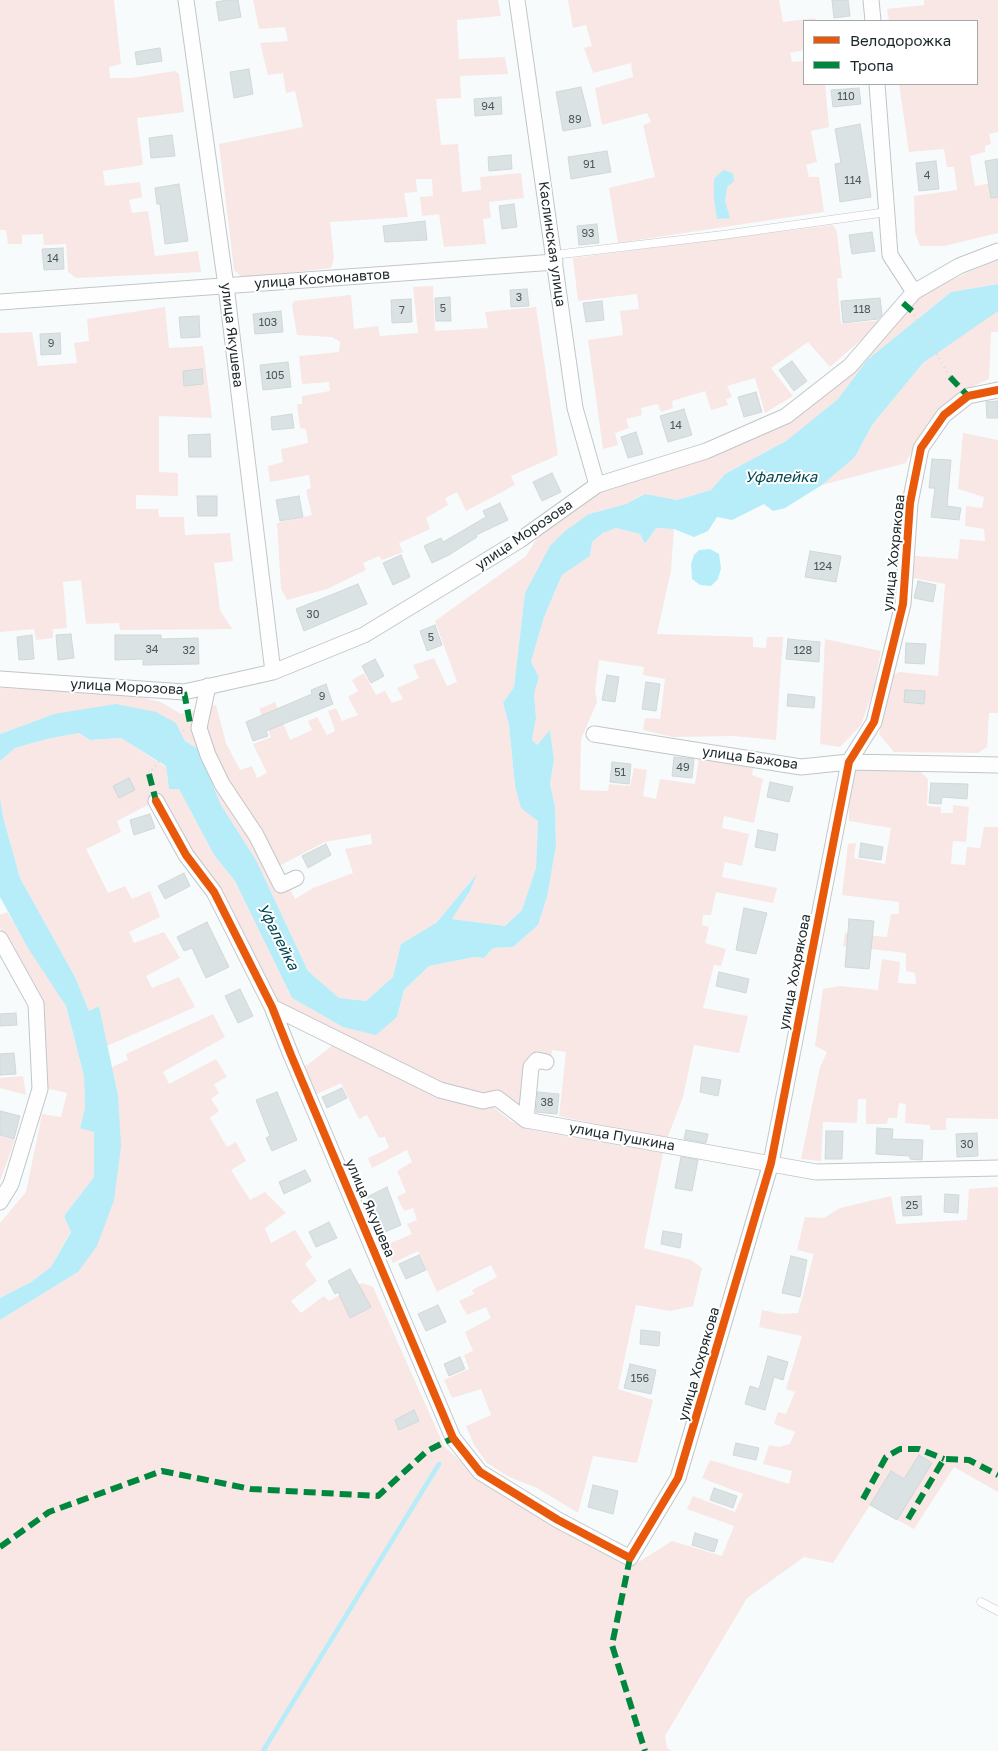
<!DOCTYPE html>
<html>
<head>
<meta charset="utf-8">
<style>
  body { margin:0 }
  #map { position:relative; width:998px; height:1751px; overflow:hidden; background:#f8fbfc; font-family:"Golos Text",sans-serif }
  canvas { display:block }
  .legend { position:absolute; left:803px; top:20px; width:175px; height:65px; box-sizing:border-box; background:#fff; border:1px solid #a4a9aa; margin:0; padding:6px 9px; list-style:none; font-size:15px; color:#1b272a }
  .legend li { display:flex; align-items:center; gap:10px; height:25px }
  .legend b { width:25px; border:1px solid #a4a9aa }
</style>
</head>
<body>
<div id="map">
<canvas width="998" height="1751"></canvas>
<ul class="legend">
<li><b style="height:6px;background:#e8590c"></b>Велодорожка</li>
<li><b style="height:6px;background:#00873e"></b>Тропа</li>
</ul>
</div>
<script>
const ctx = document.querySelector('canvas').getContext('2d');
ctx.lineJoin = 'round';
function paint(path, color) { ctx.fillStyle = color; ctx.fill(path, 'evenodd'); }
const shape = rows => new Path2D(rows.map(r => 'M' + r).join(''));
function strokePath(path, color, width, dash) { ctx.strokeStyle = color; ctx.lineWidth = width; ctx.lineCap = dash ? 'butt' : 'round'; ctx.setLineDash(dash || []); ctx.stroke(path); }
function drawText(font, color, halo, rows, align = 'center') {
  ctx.font = font + ' "Golos Text",sans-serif'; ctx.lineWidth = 4; ctx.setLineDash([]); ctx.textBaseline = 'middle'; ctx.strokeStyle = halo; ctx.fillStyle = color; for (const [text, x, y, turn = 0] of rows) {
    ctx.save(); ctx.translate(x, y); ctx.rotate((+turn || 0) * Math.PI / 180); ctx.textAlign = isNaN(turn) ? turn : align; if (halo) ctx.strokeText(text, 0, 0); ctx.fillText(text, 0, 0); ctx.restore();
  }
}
const green = shape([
  [0,0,114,0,121,64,109,67,110,78,131,78,175,71,179,74,184,112,137,118,143,165,103,171,105,186,140,182,142,197,129,200,132,213,148,211,155,256,198,251,201,272,76,278,68,272,66,244,44,245,43,234,22,235,22,244,8,244,6,230,0,230],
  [253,0,498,0,501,16,457,20,459,59,505,57,508,74,460,76,461,98,436,99,441,145,458,144,462,192,481,190,480,177,521,173,524,198,489,202,491,218,483,219,486,244,444,247,439,214,422,216,420,197,433,196,432,179,416,179,417,192,404,193,408,217,330,222,334,258,331,268,243,278,234,270,219,144,303,127,295,91,286,93,283,73,268,75,260,43,288,41,285,27,259,29],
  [568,0,779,0,783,22,815,18,816,21,804,21,804,50,790,53,792,62,804,61,804,84,825,84,829,127,811,131,817,162,806,165,809,177,819,177,824,212,618,243,609,188,655,177,643,125,651,122,647,113,602,125,595,88,633,77,631,63,593,73,584,48,592,46,586,25,573,28],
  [924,0,998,0,998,132,989,134,991,144,985,146,985,152,970,156,975,186,998,182,998,233,944,246,920,246,915,233,914,196,957,190,954,167,947,167,944,149,909,152,899,84,977,84,977,21,889,21,887,9,924,5],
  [833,225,837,232,842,278,837,278,841,324,884,320,830,367,808,342,771,368,793,396,765,413,755,378,727,386,732,397,726,399,728,405,711,410,705,391,672,401,673,408,661,412,658,404,641,408,642,415,626,419,629,428,615,433,618,445,603,449,588,340,623,335,620,311,639,309,637,294,578,301,573,258],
  [998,259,998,284,951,292,867,360,838,399,786,441,725,474,711,490,677,500,644,494,626,504,589,514,525,593,514,687,503,703,509,725,515,786,538,821,536,868,522,910,505,926,452,919,470,891,476,875,436,923,401,944,393,977,366,1001,339,998,308,971,256,860,221,805,198,749,185,741,176,723,54,714,0,734,0,688,122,693,161,702,181,714,216,705,226,743,240,770,252,766,257,778,267,773,253,744,271,737,259,709,275,702,290,740,312,730,308,721,317,717,327,735,335,731,328,711,336,708,342,721,358,715,348,697,358,691,352,680,364,673,376,695,385,691,392,703,403,699,397,688,419,678,413,665,434,658,447,686,457,682,435,621,526,556,537,538,557,522,598,490,787,421,919,294],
  [371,834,372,844,345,849,353,873,313,888,295,899,279,866,325,842],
  [433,286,435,331,488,328,485,312,536,307,558,455,511,476,515,485,466,511,457,492,445,498,448,505,426,518,430,529,399,543,403,552,382,560,379,556,363,563,366,570,327,589,287,600,281,589,277,523,312,515,306,490,311,488,309,475,270,482,268,466,283,462,281,449,308,443,306,429,300,428,297,404,302,404,302,396,330,391,329,382,302,384,299,356,339,352,340,342,332,337,297,335,292,306,294,301,351,295,354,329,378,326,380,336,418,333,413,287],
  [165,307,169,348,203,346,212,418,159,416,159,472,178,473,178,496,136,495,136,509,158,509,159,517,184,517,185,535,230,533,233,561,214,563,220,610,232,629,120,630,119,623,86,624,81,580,63,582,67,628,53,629,53,638,36,640,34,629,0,632,0,333,32,332,38,366,77,363,74,343,89,341,87,319],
  [996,311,998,311,998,332,991,332,989,379,969,388,935,414,918,438,906,463,822,485,855,457,872,425,923,363],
  [963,433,998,440,998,713,989,713,987,747,978,753,894,752,879,734,893,675,899,672,938,676,945,584,913,578,915,556,958,559,960,539,985,541,984,529,965,526,966,506,982,508,984,497,958,489],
  [616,528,640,534,645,544,656,528,674,529,671,570,657,634,753,637,753,647,766,648,767,637,783,637,776,740,734,736,673,737,643,730,645,718,660,719,665,679,643,675,644,667,599,660,595,691,597,702,581,739,580,790,608,791,609,784,630,786,634,768,647,770,643,796,656,799,660,779,695,784,699,757,754,764,752,775,763,779,754,823,724,816,722,828,749,834,742,866,725,862,722,877,777,888,773,903,716,892,711,915,703,915,702,925,709,927,705,943,726,949,721,966,714,965,703,1008,748,1016,739,1053,694,1045,683,1097,667,1139,559,1116,566,1052,552,1050,550,1067,537,1067,532,1113,499,1094,483,1095,439,1084,277,1002,163,797,117,821,121,832,86,849,108,893,125,886,132,899,150,891,160,917,129,932,134,943,164,932,180,958,146,976,152,988,179,977,195,1007,107,1046,99,1006,89,1011,75,977,20,878,3,817,0,797,0,761,15,748,47,739,79,733,90,740,121,738,166,767,169,789,179,789,214,855,235,881,292,998,343,1027,397,1017,404,990,429,966,474,957,484,958,493,948,513,947,538,925,547,897,556,846,555,806,550,784,554,760,550,731,536,746,532,740,536,718,534,694,539,677,531,662,544,617,562,575,590,556,592,542,603,533],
  [825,639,881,651,873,691,861,725,840,747,820,744],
  [856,770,921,772,928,779,927,806,941,807,941,813,953,813,953,805,969,807,966,842,953,841,951,864,965,865,967,847,980,848,984,827,998,827,998,1119,946,1118,946,1130,930,1130,930,1125,905,1123,906,1104,899,1103,897,1118,888,1118,887,1124,866,1124,866,1099,858,1099,857,1123,823,1122,821,1161,801,1159,820,1067,827,1052,815,1046,823,989,840,986,878,990,882,959,900,962,898,983,916,984,915,973,906,971,906,953,843,946,845,933,887,937,891,914,899,914,899,902,842,895,848,844,856,843,854,858,885,864,891,828,849,821,849,795],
  [7,912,66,1006,84,1076,85,1108,80,1127,94,1131,94,1177,64,1216,71,1231,51,1267,31,1282,0,1298,0,1223,26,1192,42,1114,61,1117,67,1093,45,1088,42,1003,0,928,0,915],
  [213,1014,225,1037,163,1072,169,1084,216,1059,227,1077,214,1084,219,1093,211,1099,219,1111,210,1118,227,1147,236,1142,246,1161,231,1170,250,1200,265,1192,286,1213,265,1228,271,1243,295,1230,312,1257,305,1264,317,1281,291,1301,301,1313,324,1296,329,1301,362,1283,373,1287,444,1446,473,1473,537,1517,618,1560,637,1563,672,1541,722,1556,734,1526,687,1509,693,1496,735,1512,743,1494,702,1478,710,1460,789,1484,792,1471,763,1464,769,1445,779,1447,790,1444,795,1432,774,1424,778,1412,786,1414,795,1392,786,1389,802,1336,759,1327,762,1310,781,1314,798,1313,814,1254,797,1250,805,1217,824,1218,840,1208,891,1196,896,1224,967,1220,969,1189,998,1187,998,1492,954,1467,914,1529,870,1505,833,1563,804,1557,747,1598,665,1736,667,1748,672,1751,0,1751,0,1320,78,1272,118,1095,112,1067,128,1060,126,1054],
  [336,1043,478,1106,493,1107,511,1121,532,1130,663,1153,644,1248,691,1260,702,1268,693,1306,670,1311,636,1305,618,1389,653,1400,637,1463,593,1456,578,1513,537,1488,509,1477,487,1463,474,1445,466,1426,491,1415,481,1389,452,1398,444,1380,469,1369,464,1355,473,1351,465,1332,491,1318,486,1307,467,1315,459,1301,474,1294,472,1290,497,1277,491,1265,437,1292,418,1251,393,1263,384,1246,412,1234,407,1224,417,1220,413,1208,404,1211,397,1197,406,1192,397,1171,412,1162,407,1150,372,1168,368,1158,389,1148,385,1137,379,1138,367,1115,359,1119,341,1083,315,1095,303,1068],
  [23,1076,26,1095,0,1088,0,1078],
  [0,1136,15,1140,0,1181]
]);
const water = shape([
  [723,170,733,173,734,181,727,187,725,201,730,218,717,219,714,198,714,179],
  [998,284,998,311,923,363,872,425,855,457,822,485,785,508,773,511,764,504,732,520,717,517,708,531,694,537,674,529,656,528,645,544,640,534,616,528,603,533,592,542,590,556,562,575,544,617,531,662,539,677,534,694,536,718,532,740,537,745,550,730,554,760,550,784,555,806,556,846,547,897,538,925,513,947,493,948,484,958,474,957,429,966,404,990,397,1017,376,1035,343,1027,292,998,235,881,214,855,179,789,169,789,166,766,121,738,90,740,79,733,47,739,15,748,0,761,0,734,54,714,116,704,156,712,176,723,185,741,198,749,221,805,256,860,308,971,339,998,366,1001,393,977,401,944,436,923,477,874,470,891,452,919,505,926,522,910,536,868,538,821,521,808,515,786,509,725,503,703,514,687,525,593,550,546,564,532,589,514,626,504,645,494,677,500,711,490,725,474,786,441,838,399,867,360,951,292],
  [710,549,719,554,721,568,718,579,711,586,700,585,692,579,691,564,694,555,699,550],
  [0,797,3,817,20,878,75,977,89,1011,99,1006,118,1095,121,1146,114,1200,97,1246,78,1272,0,1320,0,1298,31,1282,51,1267,71,1232,64,1216,94,1177,94,1132,80,1128,85,1108,84,1076,66,1006,28,948,0,897]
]);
const stream = shape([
  [263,1751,439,1464]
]);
const building = shape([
  [227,0,238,0,241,17,219,21,216,2,227,0],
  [832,0,848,0,850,16,834,18,832,0],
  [160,48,162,61,137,65,135,52,160,48],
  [249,69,253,94,234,98,230,72,249,69],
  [581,87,591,126,563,131,556,92,581,87],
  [859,88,861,104,833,107,831,90,859,88],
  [501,97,502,114,475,116,474,99,501,97],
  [860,124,871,197,840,202,835,164,841,163,835,129,860,124],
  [172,135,175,156,151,158,149,138,172,135],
  [607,151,611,172,571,179,568,157,607,151],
  [511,155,512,169,489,171,488,157,511,155],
  [998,159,998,197,991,198,985,161,998,159],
  [936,161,939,189,919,191,916,163,936,161],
  [179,184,188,241,165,244,160,204,157,204,155,188,179,184],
  [514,204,517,227,502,229,499,206,514,204],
  [425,221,427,240,385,242,383,226,425,221],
  [597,224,599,243,579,245,577,226,597,224],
  [872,232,875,251,852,254,849,235,872,232],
  [63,248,64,269,44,270,42,249,63,248],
  [527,289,529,306,511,307,510,290,527,289],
  [450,297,451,321,436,321,435,298,450,297],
  [880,298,882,315,878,319,843,323,841,301,880,298],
  [411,299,412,322,392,323,391,300,411,299],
  [602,301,604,320,586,322,583,303,602,301],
  [281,311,283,332,255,334,253,314,281,311],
  [199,316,200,337,181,338,179,317,199,316],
  [60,333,61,354,41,355,40,334,60,333],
  [792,361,807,381,794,391,779,370,792,361],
  [288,362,291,387,263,390,260,365,288,362],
  [202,369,203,384,184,386,183,371,202,369],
  [756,392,762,412,744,417,738,397,756,392],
  [998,401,998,418,987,418,986,402,998,401],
  [684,409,692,435,668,442,660,416,684,409],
  [292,414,294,428,272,430,271,417,292,414],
  [636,432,643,454,628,458,621,437,636,432],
  [210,434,211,457,189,457,188,435,210,434],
  [932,459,951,460,947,506,961,508,959,520,931,517,935,488,929,488,932,459],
  [552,473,561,492,542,501,533,482,552,473],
  [197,496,217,496,217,516,198,516,197,496],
  [299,496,303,517,280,521,276,500,299,496],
  [500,503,508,520,476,535,477,537,449,555,432,563,424,546,441,538,443,542,486,517,483,511,500,503],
  [810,551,841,556,836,582,805,577,810,551],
  [401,555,410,577,393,585,383,563,401,555],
  [918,581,936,585,933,602,914,598,918,581],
  [358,584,367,604,304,631,296,609,358,584],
  [435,625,442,645,427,651,420,631,435,625],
  [71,634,74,658,58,660,56,635,71,634],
  [32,635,34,659,19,660,17,637,32,635],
  [115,635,161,635,161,639,198,638,199,664,143,665,143,659,115,660,115,635],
  [788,639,820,642,819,662,786,659,788,639],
  [906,643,926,644,924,664,905,663,906,643],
  [375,659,384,676,371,683,362,666,375,659],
  [607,675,619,677,615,702,602,700,607,675],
  [646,682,660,684,656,711,642,709,646,682],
  [326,684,333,704,266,731,268,736,253,741,246,722,312,694,311,690,326,684],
  [905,690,925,691,924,704,904,702,905,690],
  [788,694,815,697,814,708,787,706,788,694],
  [674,757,694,759,692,778,672,776,674,757],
  [612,762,631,764,629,784,610,782,612,762],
  [129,778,135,790,119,798,113,786,129,778],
  [770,782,793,787,789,802,767,797,770,782],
  [931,783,968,784,967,799,942,797,941,804,929,803,931,783],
  [150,814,155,828,134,835,130,820,150,814],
  [758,830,778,834,775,851,755,847,758,830],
  [861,843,883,847,881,860,859,857,861,843],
  [326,844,331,855,308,868,302,856,326,844],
  [184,873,190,886,165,899,158,886,184,873],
  [744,908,767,913,756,954,736,950,744,908],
  [849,919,874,921,869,969,845,967,849,919],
  [207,922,229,967,206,978,192,948,184,951,177,937,207,922],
  [719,972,749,979,746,993,716,986,719,972],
  [240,989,253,1016,238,1023,225,996,240,989],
  [16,1013,17,1025,0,1026,0,1014,16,1013],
  [14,1053,16,1074,0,1075,0,1054,14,1053],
  [702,1077,721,1080,718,1096,700,1092,702,1077],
  [342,1088,347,1098,327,1108,322,1097,342,1088],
  [277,1092,297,1140,272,1151,266,1138,270,1136,256,1100,277,1092],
  [538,1092,559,1094,557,1114,536,1112,538,1092],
  [0,1111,20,1116,14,1139,0,1135,0,1111],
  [877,1128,893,1129,892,1139,923,1140,922,1160,910,1159,910,1156,876,1154,877,1128],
  [686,1130,708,1134,706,1143,684,1139,686,1130],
  [826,1131,843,1131,842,1159,825,1159,826,1131],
  [977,1133,978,1156,957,1157,956,1134,977,1133],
  [681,1157,698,1160,692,1191,675,1188,681,1157],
  [305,1170,311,1181,284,1194,279,1182,305,1170],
  [387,1187,401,1225,385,1232,367,1197,387,1187],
  [945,1194,959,1195,958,1213,944,1212,945,1194],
  [921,1196,922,1215,903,1216,901,1197,921,1196],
  [329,1222,337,1238,316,1247,309,1232,329,1222],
  [663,1231,682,1234,680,1248,661,1244,663,1231],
  [419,1255,426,1270,406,1279,399,1264,419,1255],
  [791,1256,807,1260,800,1297,782,1293,791,1256],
  [350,1269,371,1307,350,1318,338,1292,335,1294,328,1281,350,1269],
  [438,1305,446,1322,426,1331,418,1314,438,1305],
  [641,1330,660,1332,659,1346,640,1344,641,1330],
  [768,1356,788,1362,783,1380,774,1377,765,1410,745,1404,750,1386,759,1389,768,1356],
  [460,1357,465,1369,449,1376,444,1364,460,1357],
  [630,1364,656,1370,651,1394,624,1388,630,1364],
  [414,1410,419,1421,399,1430,395,1420,414,1410],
  [736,1443,759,1448,756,1460,733,1455,736,1443],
  [919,1455,932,1463,897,1520,870,1505,891,1471,904,1479,919,1455],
  [593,1485,618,1491,613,1514,588,1507,593,1485],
  [714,1488,737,1496,733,1508,710,1500,714,1488],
  [695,1533,718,1540,714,1552,692,1545,695,1533]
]);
const path = shape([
  [914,315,950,377],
  [149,774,184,730]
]);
const lane = shape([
  [554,255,723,235,887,212],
  [981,1602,998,1611]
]);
const street = shape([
  [186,0,226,286,273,672],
  [517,0,575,408,597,485],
  [871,0,873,21],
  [877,84,890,255,914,292],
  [0,302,555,262],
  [0,679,184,692,273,672,364,635,520,540,597,485,706,451,786,416,850,366,914,292,959,266,998,251],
  [208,686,199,728,208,755,222,784,256,835,281,885,296,878],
  [594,734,801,767,849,762,998,765],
  [156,801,186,855,214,892,272,1007,291,1055,453,1438,480,1472,558,1520,630,1558,678,1478,771,1163,849,762,874,722,903,604,910,503,921,448,944,415,968,396,998,390],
  [0,939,36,1004,40,1089,11,1184,0,1202],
  [272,1007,440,1090,483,1101,497,1098,526,1120,816,1172,998,1168],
  [526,1120,531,1067,537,1060,546,1062]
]);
const quiet = shape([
  [903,303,912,311],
  [950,377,968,396],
  [184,692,190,723],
  [149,774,156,801],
  [863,1499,886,1457,900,1449,919,1449,944,1459],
  [908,1519,944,1459,969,1460,998,1475],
  [0,1547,49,1512,162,1471,251,1489,378,1496,427,1451,453,1438],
  [630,1558,612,1645,645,1751]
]);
const cycleway = shape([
  [156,801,186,855,214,892,272,1007,291,1055,453,1438,480,1472,558,1520,630,1558,678,1478,771,1163,849,762,874,722,903,604,910,503,921,448,944,415,968,396,998,390]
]);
const numberNames = [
  ["110",846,97],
  ["94",488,107],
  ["89",575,120],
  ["91",589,165],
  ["4",927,176],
  ["114",853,181],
  ["93",588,234],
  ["14",53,259],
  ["3",519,298],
  ["5",443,309],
  ["118",862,310],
  ["7",402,311],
  ["103",268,323],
  ["9",51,344],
  ["105",275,376],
  ["14",676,426],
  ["124",823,567],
  ["30",313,615],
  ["5",431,638],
  ["34",152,650],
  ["32",189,651],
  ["128",803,651],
  ["9",322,697],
  ["49",683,768],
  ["51",620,773],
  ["38",547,1103],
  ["30",967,1145],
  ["25",912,1206],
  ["156",640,1379]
];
const streetNames = [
  ["Каслинская улица",552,244,82],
  ["улица Космонавтов",322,279,-4],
  ["улица Якушева",232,335,83],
  ["улица Морозова",524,535,-34],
  ["улица Хохрякова",894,553,-84],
  ["улица Морозова",127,687,3],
  ["улица Бажова",750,758,8],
  ["улица Хохрякова",795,972,-79],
  ["улица Пушкина",622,1137,10],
  ["улица Якушева",370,1208,67],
  ["улица Хохрякова",699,1364,-74]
];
const waterNames = [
  ["Уфалейка",781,477],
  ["Уфалейка",278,937,63]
];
paint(green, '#f8e7e5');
paint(water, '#b7ecf9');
strokePath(stream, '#b7ecf9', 4.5);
paint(building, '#dae2e3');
strokePath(building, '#d1d8da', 1);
strokePath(lane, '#c0c7c9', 9);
strokePath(street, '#c0c7c9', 17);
strokePath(path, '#dadcdc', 2.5, [1, 4]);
strokePath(lane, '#fefeff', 8);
strokePath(street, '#fefeff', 15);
strokePath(quiet, '#00873e', 6, [12, 6]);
strokePath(cycleway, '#e8590c', 8);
drawText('11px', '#4c5759', null, numberNames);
drawText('14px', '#1b272a', '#fff', streetNames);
drawText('italic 15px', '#004551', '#fff', waterNames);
</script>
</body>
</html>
